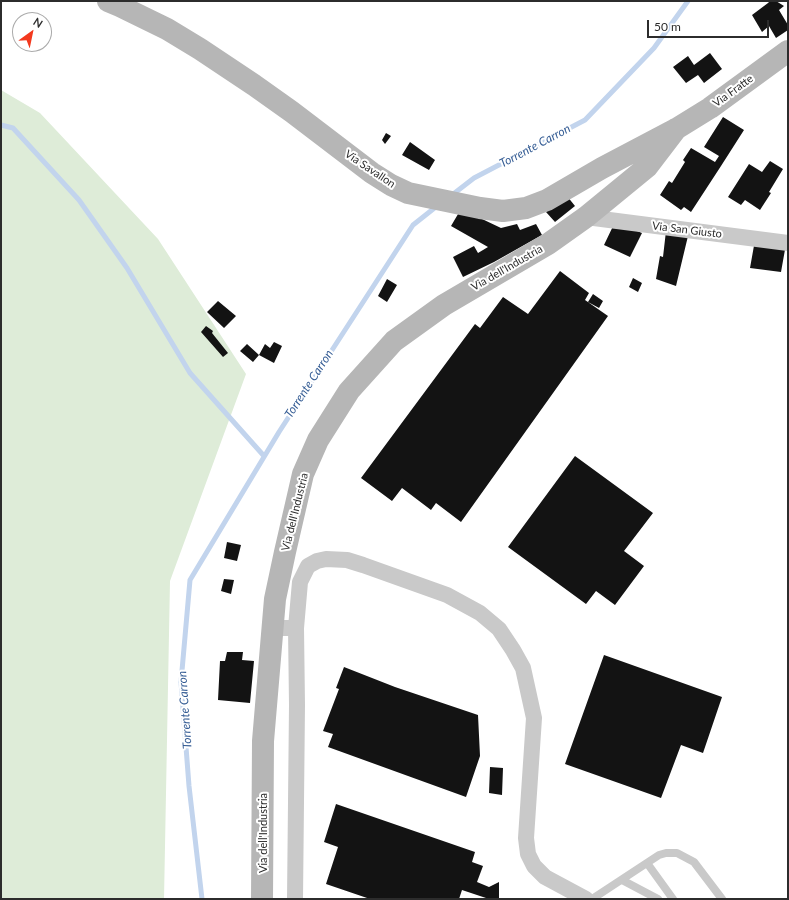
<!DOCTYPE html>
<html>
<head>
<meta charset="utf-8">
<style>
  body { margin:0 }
  #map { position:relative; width:789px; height:900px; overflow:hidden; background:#fff; font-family:Lato,sans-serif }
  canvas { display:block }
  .frame { position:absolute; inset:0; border:2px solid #2c2c2c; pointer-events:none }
  .north { position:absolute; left:12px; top:12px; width:40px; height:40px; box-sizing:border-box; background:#fff; border:1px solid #ababab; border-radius:50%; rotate:33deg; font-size:11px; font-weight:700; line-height:16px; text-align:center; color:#2c2c2c }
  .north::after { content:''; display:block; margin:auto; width:14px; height:18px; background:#f3391e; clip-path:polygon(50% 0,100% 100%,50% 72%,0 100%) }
  .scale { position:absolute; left:647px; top:20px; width:122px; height:18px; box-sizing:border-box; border:2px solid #2c2c2c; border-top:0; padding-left:5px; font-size:12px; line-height:14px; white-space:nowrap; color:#2c2c2c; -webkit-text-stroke:3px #fff; paint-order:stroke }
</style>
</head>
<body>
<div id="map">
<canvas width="789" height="900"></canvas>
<div class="frame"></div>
<div class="north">N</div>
<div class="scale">50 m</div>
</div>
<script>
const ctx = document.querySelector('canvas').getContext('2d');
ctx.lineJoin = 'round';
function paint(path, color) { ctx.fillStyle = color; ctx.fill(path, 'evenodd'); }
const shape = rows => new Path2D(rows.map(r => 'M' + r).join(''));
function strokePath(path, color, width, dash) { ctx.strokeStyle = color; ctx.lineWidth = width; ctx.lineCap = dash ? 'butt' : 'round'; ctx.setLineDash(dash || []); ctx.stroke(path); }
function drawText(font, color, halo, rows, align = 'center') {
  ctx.font = font + ' Lato,sans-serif'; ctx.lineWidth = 4; ctx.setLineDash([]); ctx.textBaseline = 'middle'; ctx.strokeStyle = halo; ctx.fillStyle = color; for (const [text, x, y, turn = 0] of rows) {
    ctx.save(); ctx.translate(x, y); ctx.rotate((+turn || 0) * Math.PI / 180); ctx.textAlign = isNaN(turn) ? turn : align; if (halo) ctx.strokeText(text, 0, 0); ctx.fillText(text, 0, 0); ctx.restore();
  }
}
const green = shape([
  [1,90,40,113,158,239,246,374,170,581,164,899,1,899]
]);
const stream = shape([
  [1,125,13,128,79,200,127,268,190,373,264,456],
  [452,195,474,178,585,120,654,48,688,1],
  [202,899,189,786,181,682,190,580,279,432,413,225,437,206]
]);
const building = shape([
  [770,1,776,1,784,6,779,10,788,25,788,30,776,38,769,26,762,32,752,15,768,3],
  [710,53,722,69,704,83,698,75,686,83,673,67,688,56,694,65],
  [723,117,744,130,721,166,691,212,684,207,681,210,660,195,669,181,672,183,685,162,683,160,691,148,715,162,719,156,704,147],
  [386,133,391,136,385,144,382,140],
  [410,142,435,160,429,170,402,155],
  [770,161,783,169,769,192,771,193,760,210,745,200,741,205,728,197,749,164,762,172],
  [567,196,575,206,555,222,546,212],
  [461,209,501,228,517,224,520,230,536,224,542,235,494,262,463,277,453,257,474,246,478,253,488,247,451,226],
  [615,222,642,233,630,257,604,245],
  [666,231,688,236,676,286,656,279,660,256,663,257],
  [755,240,786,244,781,272,750,268],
  [560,271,589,293,585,300,608,316,461,522,436,503,431,510,402,488,392,501,361,478,475,324,480,328,503,297,528,314],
  [633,278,642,283,638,292,629,287],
  [387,279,397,285,387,302,378,296],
  [593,294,603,301,599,308,588,302],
  [218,301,236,316,224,328,207,312],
  [206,326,213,331,212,333,228,353,223,357,201,332],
  [274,342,282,346,274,363,259,355,265,344,270,348],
  [247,344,259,355,253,362,240,351],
  [575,456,653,513,624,551,644,566,615,605,596,591,586,604,508,547],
  [227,542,241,545,237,561,224,558],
  [224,579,234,580,231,594,221,591],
  [227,652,243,652,242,660,254,661,250,703,218,700,220,661,225,661],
  [604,655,722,697,703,753,681,745,661,798,565,764],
  [344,667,395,687,478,715,480,756,466,797,328,747,333,734,323,731,339,689,336,688],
  [490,767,503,768,502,795,489,793],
  [336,804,475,852,472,862,483,866,477,882,489,887,499,882,499,899,489,899,462,890,459,899,370,899,326,884,338,847,324,842]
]);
const lane = shape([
  [647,863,673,899],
  [622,880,658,899],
  [592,899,659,855,666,853,677,853,694,862,722,899]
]);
const street = shape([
  [586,217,788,243],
  [273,628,296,628,300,582,308,566,317,561,326,559,347,560,363,565,447,595,480,613,499,629,513,650,523,668,534,718,526,838,528,854,534,866,545,877,586,899],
  [295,899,297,705,296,628]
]);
const secondary = shape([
  [108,1,120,6,167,29,200,49,254,85,292,112,372,173,391,185,408,193,480,208,503,211,526,208,547,200,602,168,676,129,710,108,788,51],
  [262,899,263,741,275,599,285,552,303,474,318,440,349,391,394,341,444,305,548,244,586,217,647,167,676,129]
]);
const streetNames = [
  ["Via Fratte",733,91,-36],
  ["Via Savallon",370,169,34],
  ["Via San Giusto",687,230,7],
  ["Via dell'Industria",507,268,-30],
  ["Via dell'Industria",295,512,-76],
  ["Via dell'Industria",263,833,-90]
];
const waterNames = [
  ["Torrente Carron",535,146,-28],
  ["Torrente Carron",309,384,-57],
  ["Torrente Carron",185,710,-94]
];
paint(green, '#deecd8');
strokePath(stream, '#c2d4ed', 5);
paint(building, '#131313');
strokePath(lane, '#c9c9c9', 8);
strokePath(street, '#c9c9c9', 16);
strokePath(secondary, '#b6b6b6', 22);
drawText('11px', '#2c2c2c', '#fff', streetNames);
drawText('italic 12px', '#345c94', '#fff', waterNames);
</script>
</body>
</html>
